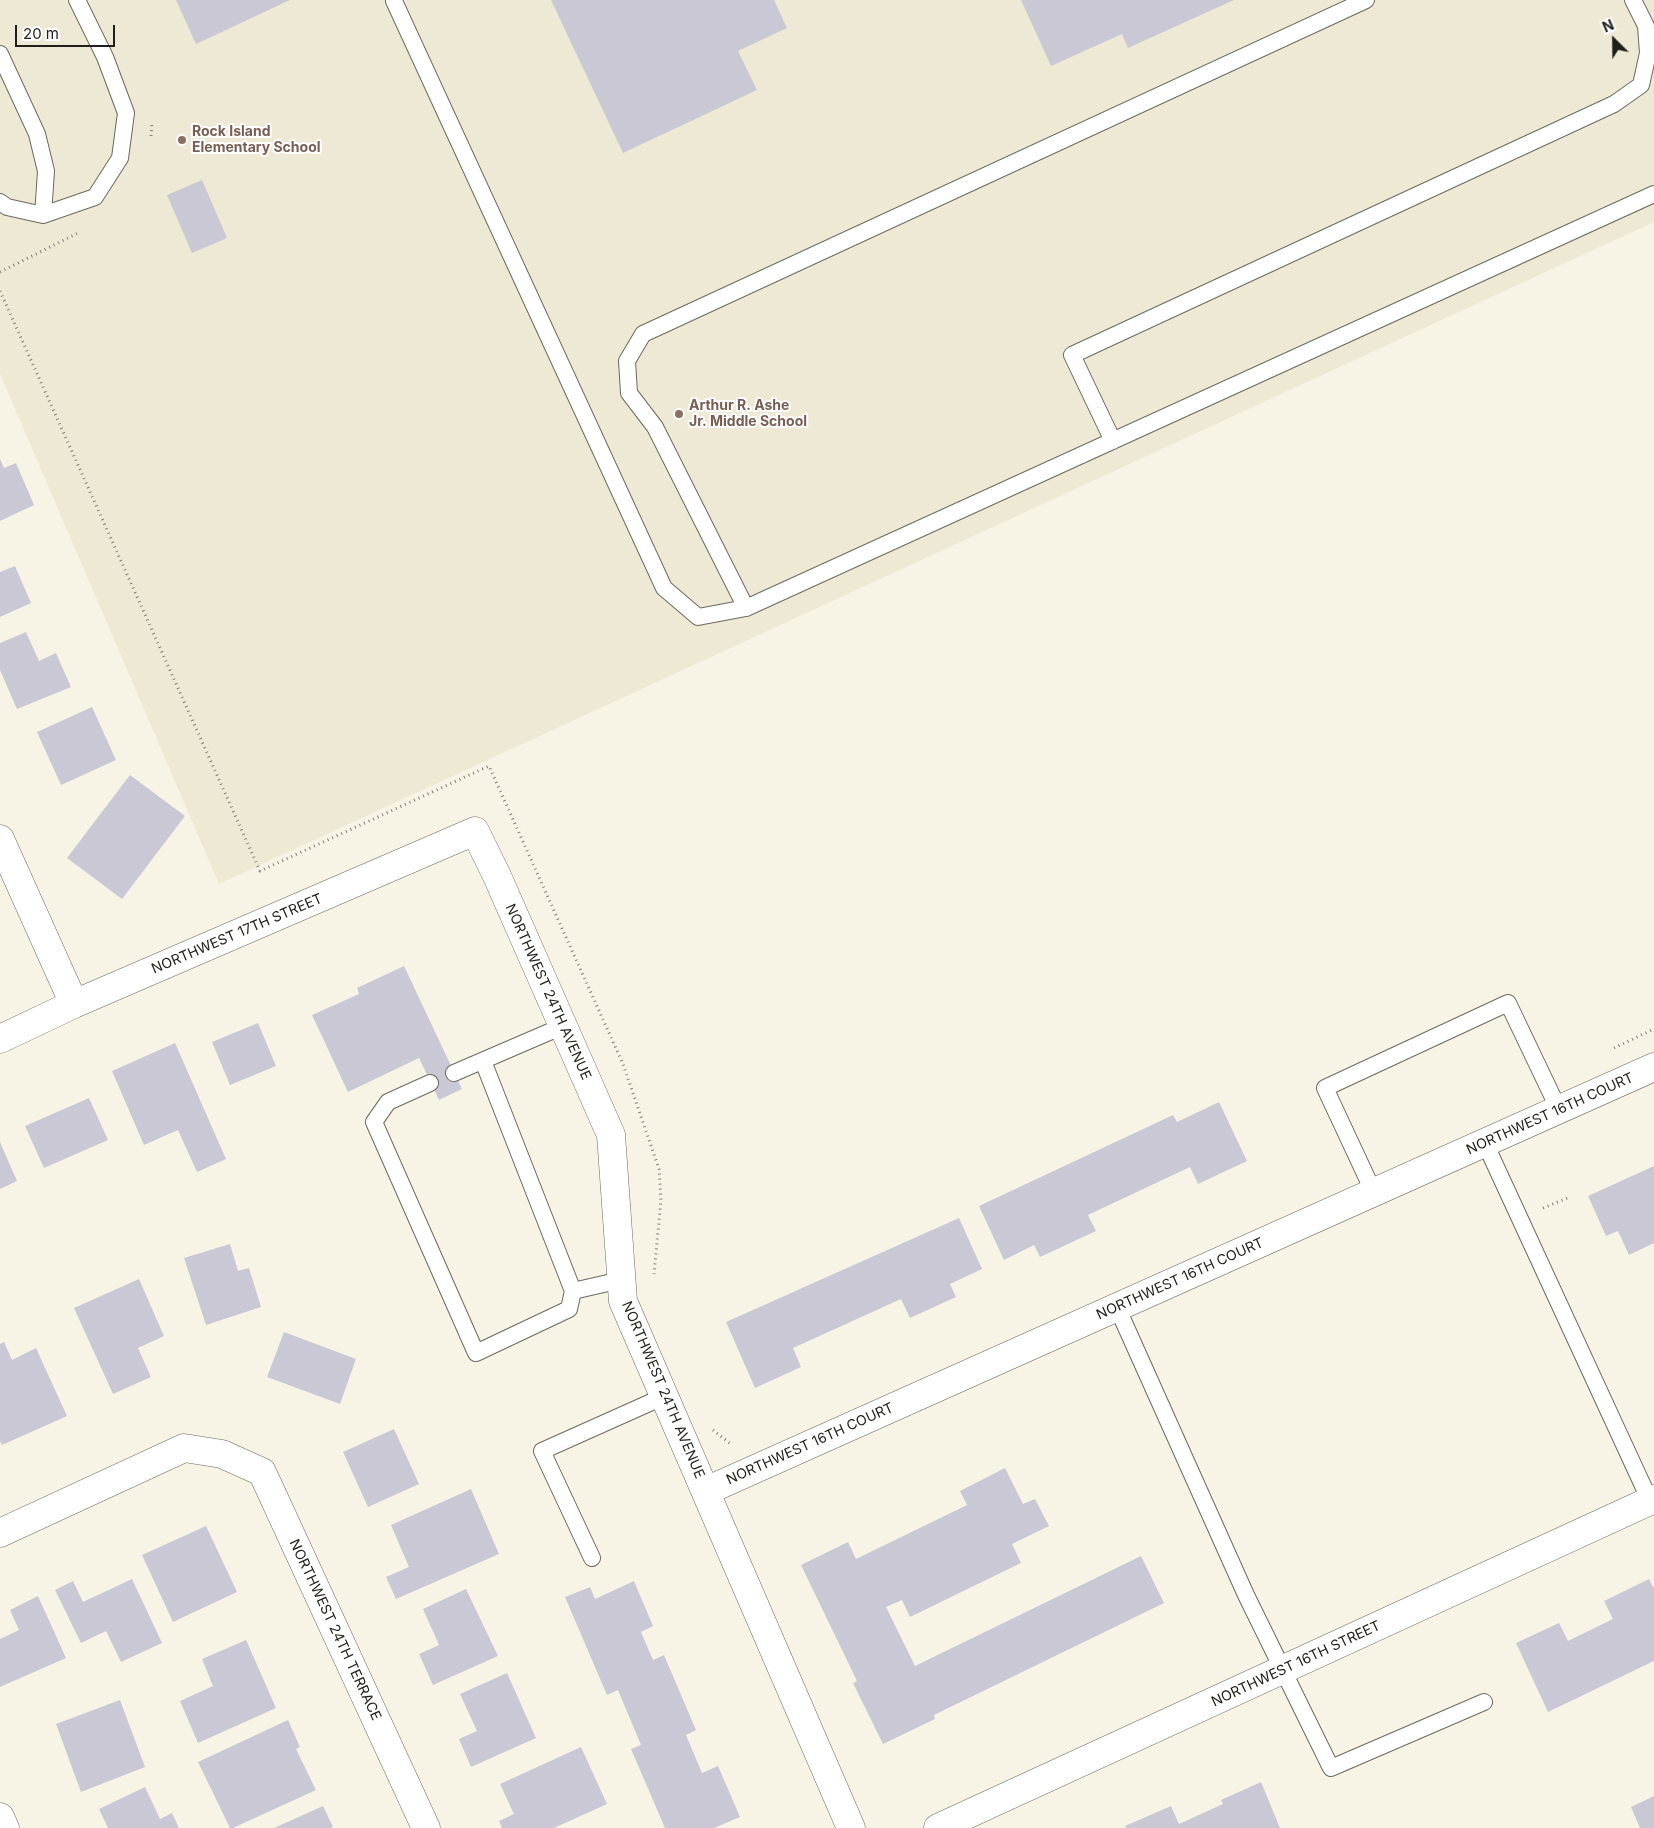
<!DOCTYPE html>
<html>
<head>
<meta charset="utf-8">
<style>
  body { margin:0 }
  #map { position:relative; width:1654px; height:1828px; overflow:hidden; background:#f7f4e6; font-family:Inter,sans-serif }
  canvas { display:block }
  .north { position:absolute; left:1589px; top:15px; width:50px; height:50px; -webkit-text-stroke:4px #fff; paint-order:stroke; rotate:337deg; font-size:14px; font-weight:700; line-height:20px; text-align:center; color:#1f1e19 }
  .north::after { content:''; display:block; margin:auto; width:18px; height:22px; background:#1f1e19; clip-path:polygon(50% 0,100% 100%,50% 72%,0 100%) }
  .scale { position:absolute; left:15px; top:25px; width:100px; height:22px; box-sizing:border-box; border:2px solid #1f1e19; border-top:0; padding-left:6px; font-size:15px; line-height:18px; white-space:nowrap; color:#1f1e19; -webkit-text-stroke:4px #fff; paint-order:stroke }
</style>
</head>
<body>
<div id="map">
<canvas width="1654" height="1828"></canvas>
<div class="north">N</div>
<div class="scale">20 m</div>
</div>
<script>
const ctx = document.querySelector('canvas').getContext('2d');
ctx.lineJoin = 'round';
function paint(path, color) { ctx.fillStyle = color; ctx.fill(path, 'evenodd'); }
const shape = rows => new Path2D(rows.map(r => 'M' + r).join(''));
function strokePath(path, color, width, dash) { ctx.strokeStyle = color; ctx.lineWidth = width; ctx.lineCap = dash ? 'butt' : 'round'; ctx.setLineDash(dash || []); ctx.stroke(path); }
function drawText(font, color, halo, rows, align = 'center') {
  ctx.font = font + ' Inter,sans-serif'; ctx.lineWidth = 4; ctx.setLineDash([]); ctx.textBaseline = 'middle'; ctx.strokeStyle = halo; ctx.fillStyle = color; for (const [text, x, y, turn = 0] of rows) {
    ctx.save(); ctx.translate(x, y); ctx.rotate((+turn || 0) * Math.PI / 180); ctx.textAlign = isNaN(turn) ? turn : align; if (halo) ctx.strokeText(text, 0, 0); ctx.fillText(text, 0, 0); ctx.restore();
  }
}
const built = shape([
  [0,0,1654,0,1654,222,219,884,0,374]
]);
const building = shape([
  [176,0,290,0,196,44],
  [551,0,774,0,787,28,738,51,757,90,623,153],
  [1021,0,1234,0,1128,48,1122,34,1051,66],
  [202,180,227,238,192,253,167,195],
  [0,459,4,468,16,463,34,505,0,521],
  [15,566,31,603,0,617,0,572],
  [26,632,39,661,56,653,71,687,17,709,0,670,0,643],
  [92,707,116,760,61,785,37,732],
  [130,775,185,816,122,899,67,858],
  [404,966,462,1089,439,1100,419,1058,348,1092,312,1015,359,994,357,988],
  [258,1023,276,1066,230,1085,212,1042],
  [175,1043,226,1159,197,1172,178,1130,144,1145,112,1071],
  [89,1098,108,1140,44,1168,25,1126],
  [1219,1102,1247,1161,1198,1184,1190,1167,1088,1215,1096,1231,1040,1257,1034,1245,1004,1260,979,1206,1173,1115,1177,1122],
  [0,1142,17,1181,0,1189],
  [1654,1166,1654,1243,1629,1255,1618,1231,1606,1236,1588,1196],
  [959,1218,982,1269,950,1284,956,1297,910,1318,901,1299,793,1348,801,1367,755,1388,726,1322],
  [230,1244,238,1271,249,1268,261,1307,206,1325,184,1258],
  [139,1279,164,1336,138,1348,151,1377,113,1394,74,1308],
  [284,1332,356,1359,340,1404,267,1377],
  [4,1342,12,1360,36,1348,67,1416,2,1445,0,1441,0,1344],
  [394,1429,419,1484,368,1507,343,1452],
  [1005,1468,1023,1504,1035,1499,1049,1526,1012,1544,1021,1563,910,1617,902,1600,886,1607,915,1666,1141,1556,1164,1603,934,1715,935,1719,883,1744,853,1683,857,1681,801,1565,848,1542,856,1559,967,1505,960,1491],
  [471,1489,499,1554,396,1599,386,1577,409,1567,391,1525],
  [206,1526,237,1592,173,1622,142,1555],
  [132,1579,162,1643,121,1662,106,1631,81,1643,55,1590,73,1581,83,1602],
  [1649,1579,1654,1589,1654,1661,1548,1712,1516,1643,1559,1623,1568,1641,1613,1619,1604,1601],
  [634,1581,653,1626,641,1632,653,1660,664,1655,696,1730,686,1735,702,1773,718,1766,740,1817,714,1828,665,1828,631,1749,641,1745,618,1690,607,1695,565,1597,590,1587,595,1599],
  [466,1589,498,1656,433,1685,419,1654,439,1645,423,1609],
  [38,1596,66,1658,0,1687,0,1639,19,1630,10,1610],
  [246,1640,276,1708,198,1743,180,1701,213,1686,202,1659],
  [507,1673,536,1738,471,1767,459,1739,477,1731,460,1694],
  [120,1700,145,1767,81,1792,56,1724],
  [288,1720,300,1747,296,1749,316,1790,233,1828,230,1828,198,1762],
  [581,1747,607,1804,554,1828,502,1828,499,1821,514,1814,500,1784],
  [1261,1782,1280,1828,1126,1828,1125,1826,1171,1806,1179,1824,1223,1804,1221,1800],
  [145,1787,160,1819,172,1813,179,1828,108,1828,99,1809],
  [1654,1796,1654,1828,1640,1828,1631,1807],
  [323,1806,333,1827,330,1828,274,1828]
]);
const path = shape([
  [151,136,152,123],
  [0,272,80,232],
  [0,291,260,871,489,766,623,1064,659,1169,661,1200,654,1274],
  [1614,1048,1654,1029],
  [1543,1208,1570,1197],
  [713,1430,732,1445]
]);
const lane = shape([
  [394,1,664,588,698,617,746,608,1654,194],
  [0,54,37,134,46,171,43,215],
  [0,202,7,207,43,215,95,197,120,158,126,113,105,57,77,0],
  [1113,441,1072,355,1614,104,1641,85,1648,53,1646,26,1633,0],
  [746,608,655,427,629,393,627,361,643,334,1366,0],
  [454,1073,563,1026],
  [430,1083,388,1102,374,1122,476,1353,569,1309,573,1291,483,1061],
  [1485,1143,1650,1501],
  [1374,1193,1325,1088,1508,1003,1559,1110],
  [573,1291,621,1280],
  [1117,1307,1246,1595,1331,1768,1484,1702],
  [592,1558,542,1451,665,1396]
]);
const street = shape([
  [0,839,74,1004],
  [0,1039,74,1004,475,831,497,876,611,1135,623,1301,851,1828],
  [706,1491,1654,1067],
  [0,1533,184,1448,222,1454,262,1472,426,1828],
  [0,1817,5,1828],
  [938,1828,1654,1499]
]);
const markers = [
  [182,140,5,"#8d6e63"],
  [679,414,5,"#8d6e63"]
];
const educationNames = [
  ["Rock Island",192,132],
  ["Elementary School",192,148],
  ["Arthur R. Ashe",689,406],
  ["Jr. Middle School",689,422]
];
const streetNames = [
  ["NORTHWEST 17TH STREET",237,934,-23],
  ["NORTHWEST 24TH AVENUE",548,992,66],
  ["NORTHWEST 16TH COURT",1550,1114,-24],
  ["NORTHWEST 16TH COURT",1180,1279,-24],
  ["NORTHWEST 24TH AVENUE",663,1390,67],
  ["NORTHWEST 16TH COURT",810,1444,-24],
  ["NORTHWEST 24TH TERRACE",335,1630,65],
  ["NORTHWEST 16TH STREET",1296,1664,-25]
];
paint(built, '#eee9d4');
paint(building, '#cac8d5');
strokePath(lane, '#6c695d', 18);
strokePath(street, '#6c695d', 29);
strokePath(path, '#817f76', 3, [1, 4]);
strokePath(lane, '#fff', 16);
strokePath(street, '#fff', 28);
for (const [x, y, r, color] of markers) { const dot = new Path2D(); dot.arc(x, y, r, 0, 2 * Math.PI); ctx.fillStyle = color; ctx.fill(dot); strokePath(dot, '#fff', 2); }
drawText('bold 14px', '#785e54', '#fff', educationNames, 'left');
drawText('14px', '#1f1e19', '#fff', streetNames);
</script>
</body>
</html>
